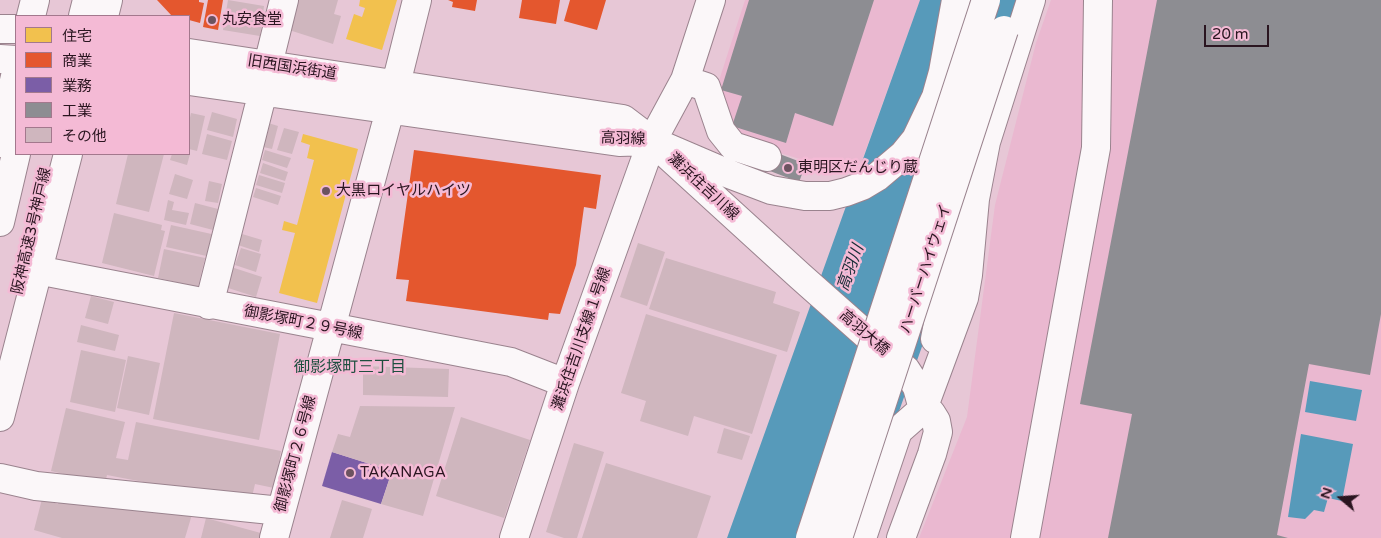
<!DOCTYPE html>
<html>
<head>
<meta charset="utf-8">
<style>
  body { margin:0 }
  #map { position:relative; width:1381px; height:538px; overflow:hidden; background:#e7c7d6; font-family:"Varela Round","Noto Sans JP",sans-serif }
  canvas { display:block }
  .legend { position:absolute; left:15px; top:15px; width:175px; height:140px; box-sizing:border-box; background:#f4bad5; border:1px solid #a3788d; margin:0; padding:6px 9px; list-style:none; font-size:15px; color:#2a1520 }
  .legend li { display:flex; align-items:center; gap:10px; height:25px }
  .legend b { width:25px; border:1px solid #a3788d }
  .north { position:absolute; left:1316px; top:473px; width:50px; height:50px; -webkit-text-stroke:4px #f4bad5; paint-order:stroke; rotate:288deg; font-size:14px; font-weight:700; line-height:20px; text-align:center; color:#2a1520 }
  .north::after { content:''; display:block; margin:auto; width:18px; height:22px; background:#2a1520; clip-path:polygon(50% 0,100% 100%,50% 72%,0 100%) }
  .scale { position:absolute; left:1204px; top:25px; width:65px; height:22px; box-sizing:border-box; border:2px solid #2a1520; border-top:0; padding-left:6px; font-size:15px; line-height:18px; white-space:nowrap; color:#2a1520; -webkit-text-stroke:4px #f4bad5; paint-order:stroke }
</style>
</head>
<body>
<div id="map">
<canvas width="1381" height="538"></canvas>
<ul class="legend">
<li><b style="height:14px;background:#f2c14e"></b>住宅</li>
<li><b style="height:14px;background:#e4572e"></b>商業</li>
<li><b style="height:14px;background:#7b5ea7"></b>業務</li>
<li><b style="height:14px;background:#8d8d92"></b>工業</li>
<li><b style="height:14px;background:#cfb6be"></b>その他</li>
</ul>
<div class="north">N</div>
<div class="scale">20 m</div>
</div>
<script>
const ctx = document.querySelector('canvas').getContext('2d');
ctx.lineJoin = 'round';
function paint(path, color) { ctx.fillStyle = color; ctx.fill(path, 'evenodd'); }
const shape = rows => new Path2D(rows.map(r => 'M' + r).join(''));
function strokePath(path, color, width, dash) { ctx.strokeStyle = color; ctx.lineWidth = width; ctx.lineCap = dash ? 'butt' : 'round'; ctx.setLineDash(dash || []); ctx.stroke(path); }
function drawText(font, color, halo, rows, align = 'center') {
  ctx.font = font + ' "Varela Round","Noto Sans JP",sans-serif'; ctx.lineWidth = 5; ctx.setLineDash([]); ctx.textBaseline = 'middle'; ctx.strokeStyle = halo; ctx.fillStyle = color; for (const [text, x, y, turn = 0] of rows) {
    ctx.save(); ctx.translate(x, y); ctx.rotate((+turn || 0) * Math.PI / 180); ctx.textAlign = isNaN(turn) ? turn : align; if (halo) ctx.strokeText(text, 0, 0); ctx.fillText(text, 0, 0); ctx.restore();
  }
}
const built = shape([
  [745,0,920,0,861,163,847,174,736,139,715,93],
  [1051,0,1381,0,1381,538,919,538,967,417,995,205,1036,43]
]);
const water = shape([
  [920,0,1045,0,854,538,727,538],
  [1310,381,1362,390,1356,421,1305,412],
  [1301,434,1353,444,1342,501,1328,498,1324,512,1314,510,1305,519,1288,517]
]);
const homes = shape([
  [360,0,397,0,382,50,346,39,354,14,362,17,365,8,359,6],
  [303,134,358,149,317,303,279,293,295,233,282,230,284,221,297,225,314,160,307,158,310,145,301,142]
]);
const shops = shape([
  [157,0,199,0,199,2,204,3,200,23,189,20,189,16,172,16],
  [208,0,223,0,218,30,203,27],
  [448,0,477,0,475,11,452,7,453,2],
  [522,0,560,0,556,24,519,18],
  [570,0,606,0,597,30,564,21],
  [414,150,601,175,596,209,584,207,576,265,560,314,549,313,548,320,406,301,409,280,396,279]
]);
const offices = shape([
  [332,452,392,471,381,504,322,486]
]);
const industry = shape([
  [749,0,874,0,833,126,795,113,786,143,732,126,742,96,721,90],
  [1157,0,1381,0,1381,314,1370,375,1309,364,1277,535,1288,538,1108,538,1132,414,1080,404],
  [777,153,806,164,799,182,770,171]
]);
const building = shape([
  [228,0,264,6,260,36,223,30],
  [298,0,338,0,334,14,341,16,333,44,289,30],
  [212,112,237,119,233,137,207,130],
  [191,113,205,116,197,151,189,149,189,122],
  [265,122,278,126,272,149,259,146],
  [284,128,299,132,292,154,277,150],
  [207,134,232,141,227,160,202,154],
  [265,150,291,158,287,168,262,160],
  [128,154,164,154,149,212,116,204],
  [172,154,190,154,187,165,170,160],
  [263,163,288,172,285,181,260,173],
  [175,174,193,180,187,199,169,194],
  [259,175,285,183,282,193,256,185],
  [209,181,222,184,218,203,205,201],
  [256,188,281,196,278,205,253,197],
  [168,200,174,202,172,210,189,213,186,225,164,220],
  [195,203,218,209,213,230,190,224],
  [114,213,162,225,161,230,165,231,154,276,102,263],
  [171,225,216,235,211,257,166,247],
  [242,234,262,240,259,252,238,245],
  [638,243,665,252,647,306,620,297],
  [241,248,261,254,256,272,235,265],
  [164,249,205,258,198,287,158,278],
  [666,258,776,292,773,303,800,312,787,352,649,309],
  [228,266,262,277,256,297,222,286],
  [91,296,114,302,108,324,85,318],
  [174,313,280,334,259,440,153,419],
  [646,314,777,355,752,434,694,416,688,436,640,421,646,401,621,393],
  [81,325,119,335,115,351,77,342],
  [81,350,126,360,115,412,70,402],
  [128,356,160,363,149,415,117,408],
  [363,366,449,369,448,397,363,395],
  [360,406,455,407,423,516,381,504,392,471,332,452,338,434,350,437],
  [66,408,125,422,116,458,128,460,136,422,281,451,274,488,255,484,252,497,206,494,107,475,105,484,51,471],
  [461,417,530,440,504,518,436,496],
  [724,428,750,436,742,460,717,453],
  [574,443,604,452,577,538,564,538,546,532],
  [606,463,711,496,697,538,582,538],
  [59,497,193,511,185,538,62,538,34,530,42,499,58,504],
  [342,500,372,509,363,538,330,538],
  [206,518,268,535,267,538,201,538]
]);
const minor = shape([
  [189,53,623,119,652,141,800,276,906,370,917,387,923,409],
  [268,65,284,0],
  [685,80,706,87,721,131,733,146,767,157],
  [189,81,619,142,652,141,729,174,771,190,805,196,830,196,846,192,862,186,877,177,903,155,916,139,936,97,943,72,956,0],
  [396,84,417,0],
  [37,270,511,362,565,383],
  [209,305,263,91],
  [935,339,944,293,946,218],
  [0,478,36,486,281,511],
  [274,538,390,110],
  [514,538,565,383,652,141,685,80,711,0],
  [862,538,898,431,923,409,964,298,968,275,975,199,986,142,1031,0],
  [901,538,932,454,938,432,936,421,931,413,923,409],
  [1025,538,1096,148,1098,0]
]);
const major = shape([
  [0,29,16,29],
  [0,59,16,60]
]);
const highway = shape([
  [31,16,35,0],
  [83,16,87,0],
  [104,16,108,0],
  [0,143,16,72],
  [0,222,16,154],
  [0,417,68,154]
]);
const minorBridge = shape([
  [810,538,986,0],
  [838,538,1004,30]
]);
const markers = [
  [212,20,5,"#6c5360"],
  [788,168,5,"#6c5360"],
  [326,191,5,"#6c5360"],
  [350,473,5,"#6c5360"]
];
const poiNames = [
  ["丸安食堂",222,20],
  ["東明区だんじり蔵",798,168],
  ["大黒ロイヤルハイツ",336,191],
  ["TAKANAGA",360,473]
];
const streetNames = [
  ["旧西国浜街道",292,68,9],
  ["高羽線",623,139,2],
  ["灘浜住吉川線",703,187,43],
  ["阪神高速3号神戸線",32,231,-77],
  ["ハーバーハイウェイ",926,269,-72],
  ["御影塚町２９号線",303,323,11],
  ["高羽大橋",864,333,41],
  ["灘浜住吉川支線１号線",582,339,-71],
  ["御影塚町２６号線",296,454,-75]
];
const waterNames = [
  ["高羽川",851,268,-70]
];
const neighbourhoodNames = [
  ["御影塚町三丁目",350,368]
];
paint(built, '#eab8d0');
paint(water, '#579aba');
paint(homes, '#f2c14e');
paint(shops, '#e4572e');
paint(offices, '#7b5ea7');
paint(industry, '#8d8d92');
paint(building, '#cfb6be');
strokePath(minor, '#9a838e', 30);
strokePath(major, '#9a838e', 30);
strokePath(highway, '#9a838e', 30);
strokePath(minor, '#fbf7f9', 28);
strokePath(major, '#fbf7f9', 28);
strokePath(highway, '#fbf7f9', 28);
strokePath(minorBridge, '#9a838e', 30, []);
strokePath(minorBridge, '#fbf7f9', 28);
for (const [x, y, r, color] of markers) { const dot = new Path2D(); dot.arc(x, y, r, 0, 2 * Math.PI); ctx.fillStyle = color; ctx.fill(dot); strokePath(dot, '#f4bad5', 2); }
drawText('15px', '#2a1520', '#f4bad5', poiNames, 'left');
drawText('15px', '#2a1520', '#f4bad5', streetNames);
drawText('italic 16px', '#172c36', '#f4bad5', waterNames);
drawText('16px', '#1e4f3f', '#f4bad5', neighbourhoodNames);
</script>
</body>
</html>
